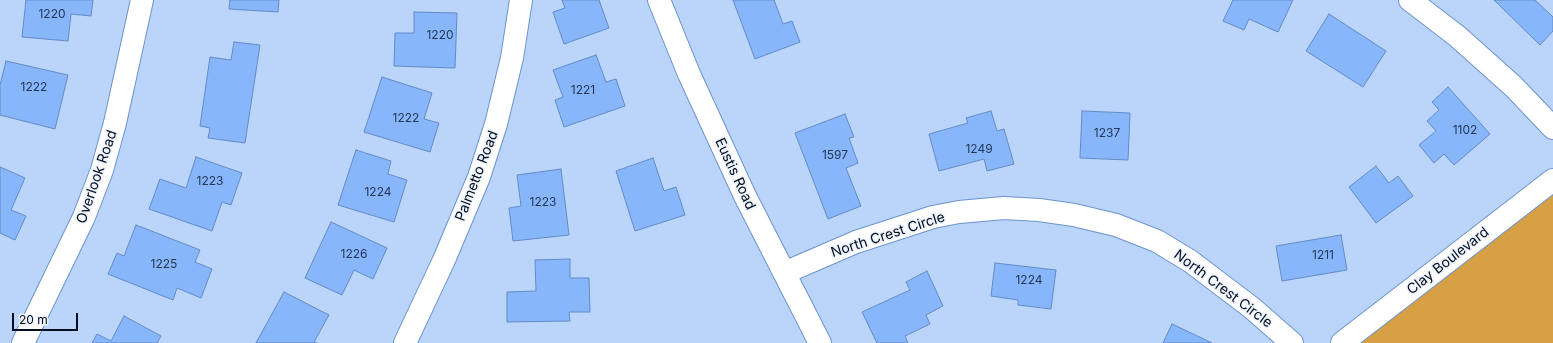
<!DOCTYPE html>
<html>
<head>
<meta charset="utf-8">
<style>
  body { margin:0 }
  #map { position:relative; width:1553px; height:343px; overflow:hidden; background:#bad4fa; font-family:Inter,sans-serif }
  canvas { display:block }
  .scale { position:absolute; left:12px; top:313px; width:66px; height:18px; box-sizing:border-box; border:2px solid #010d22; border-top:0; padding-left:5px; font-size:12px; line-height:14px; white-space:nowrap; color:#010d22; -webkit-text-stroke:3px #eff3fa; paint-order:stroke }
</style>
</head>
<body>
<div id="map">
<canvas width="1553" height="343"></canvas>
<div class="scale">20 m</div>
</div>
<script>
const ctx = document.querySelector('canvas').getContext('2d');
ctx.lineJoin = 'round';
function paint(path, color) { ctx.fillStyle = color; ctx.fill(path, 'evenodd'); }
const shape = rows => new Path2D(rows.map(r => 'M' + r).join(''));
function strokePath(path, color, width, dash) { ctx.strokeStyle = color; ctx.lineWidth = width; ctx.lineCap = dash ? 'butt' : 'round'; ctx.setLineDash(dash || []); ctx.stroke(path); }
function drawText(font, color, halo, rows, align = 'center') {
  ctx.font = font + ' Inter,sans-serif'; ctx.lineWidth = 3.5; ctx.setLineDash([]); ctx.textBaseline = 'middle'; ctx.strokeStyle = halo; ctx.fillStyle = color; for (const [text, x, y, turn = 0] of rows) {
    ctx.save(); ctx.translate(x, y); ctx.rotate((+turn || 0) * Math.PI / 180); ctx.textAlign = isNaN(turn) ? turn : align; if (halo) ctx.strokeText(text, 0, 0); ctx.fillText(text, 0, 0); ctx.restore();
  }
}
const green = shape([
  [1553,178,1553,343,1344,343]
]);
const building = shape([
  [26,0,93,0,91,16,71,14,68,41,22,37,26,0],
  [230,0,279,0,278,12,229,9,230,0],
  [562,0,599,0,609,28,564,44,553,12,565,8,562,0],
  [733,0,774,0,783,24,792,21,800,42,755,59,733,0],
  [1233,0,1293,0,1278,32,1249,19,1244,30,1223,21,1233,0],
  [1494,0,1535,0,1553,17,1553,31,1540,45,1494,0],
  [414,12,457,13,455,68,394,66,395,33,414,33,414,12],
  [1329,14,1386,51,1363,87,1306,51,1329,14],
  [234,42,260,45,245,143,208,138,210,128,200,126,210,57,231,60,234,42],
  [596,55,606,82,616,79,625,106,564,127,555,100,563,97,553,70,596,55],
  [6,61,68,75,55,129,0,115,0,85,6,61],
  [382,77,432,93,424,119,439,123,430,152,364,132,382,77],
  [1448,87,1490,134,1454,165,1444,154,1434,163,1419,145,1436,131,1427,121,1439,110,1432,102,1448,87],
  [991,111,997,131,1004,129,1014,164,987,171,984,159,939,171,929,134,968,123,966,118,991,111],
  [1082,111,1130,113,1128,160,1080,158,1082,111],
  [845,114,854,137,849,138,858,163,846,168,861,206,828,219,795,133,845,114],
  [356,150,391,161,388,174,407,180,394,222,338,205,356,150],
  [196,157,242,173,231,205,222,202,212,231,149,209,160,179,186,188,196,157],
  [653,158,664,191,676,187,685,215,635,231,616,171,653,158],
  [1376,166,1389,183,1398,176,1413,196,1376,223,1349,187,1376,166],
  [0,167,25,178,11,210,26,216,15,240,0,233,0,167],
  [561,169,569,235,513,241,509,208,521,206,517,175,561,169],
  [331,222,387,248,373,279,354,270,342,295,305,278,331,222],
  [136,225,200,250,195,262,212,269,201,298,177,288,173,300,108,274,117,253,124,256,136,225],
  [1341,235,1347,270,1282,281,1276,246,1341,235],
  [570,259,570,278,589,278,590,312,569,312,570,321,507,322,507,292,536,291,535,260,570,259],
  [995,263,1056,270,1051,309,1018,305,1018,300,991,296,995,263],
  [927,271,943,306,926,315,930,324,905,336,908,343,877,343,862,312,910,290,906,282,927,271],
  [284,292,329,315,314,342,317,343,256,343,284,292],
  [124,316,161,336,157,343,92,343,97,334,111,341,124,316],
  [1172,324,1212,343,1163,343,1172,324]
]);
const minor = shape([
  [659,0,689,74,745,196,820,343],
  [1410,0,1457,36,1514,87,1553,128],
  [784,273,856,242,933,217,959,212,1004,208,1039,210,1074,215,1116,225,1157,241,1190,261,1252,308,1292,343],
  [23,343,84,217,102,170,115,123,142,0],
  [405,343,444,260,479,177,496,124,512,58,521,0],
  [1342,343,1553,180]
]);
const numberNames = [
  ["1220",52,14],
  ["1220",440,35],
  ["1222",34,87],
  ["1221",583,90],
  ["1222",406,118],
  ["1102",1465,130],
  ["1237",1107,133],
  ["1249",979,149],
  ["1597",835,155],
  ["1223",210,181],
  ["1224",378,192],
  ["1223",543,202],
  ["1226",354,254],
  ["1211",1323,255],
  ["1225",164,264],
  ["1224",1029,280]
];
const streetNames = [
  ["Eustis Road",735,174,65],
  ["Palmetto Road",477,176,-69],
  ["Overlook Road",97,177,-71],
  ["North Crest Circle",888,235,-18],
  ["Clay Boulevard",1448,261,-38],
  ["North Crest Circle",1223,289,37]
];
paint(green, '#d7a044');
paint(building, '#88b6fa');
strokePath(building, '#638bc6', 1);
strokePath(minor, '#6b94cf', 24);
strokePath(minor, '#fff', 22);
drawText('12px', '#233758', null, numberNames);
drawText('14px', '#010d22', '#eff3fa', streetNames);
</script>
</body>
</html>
